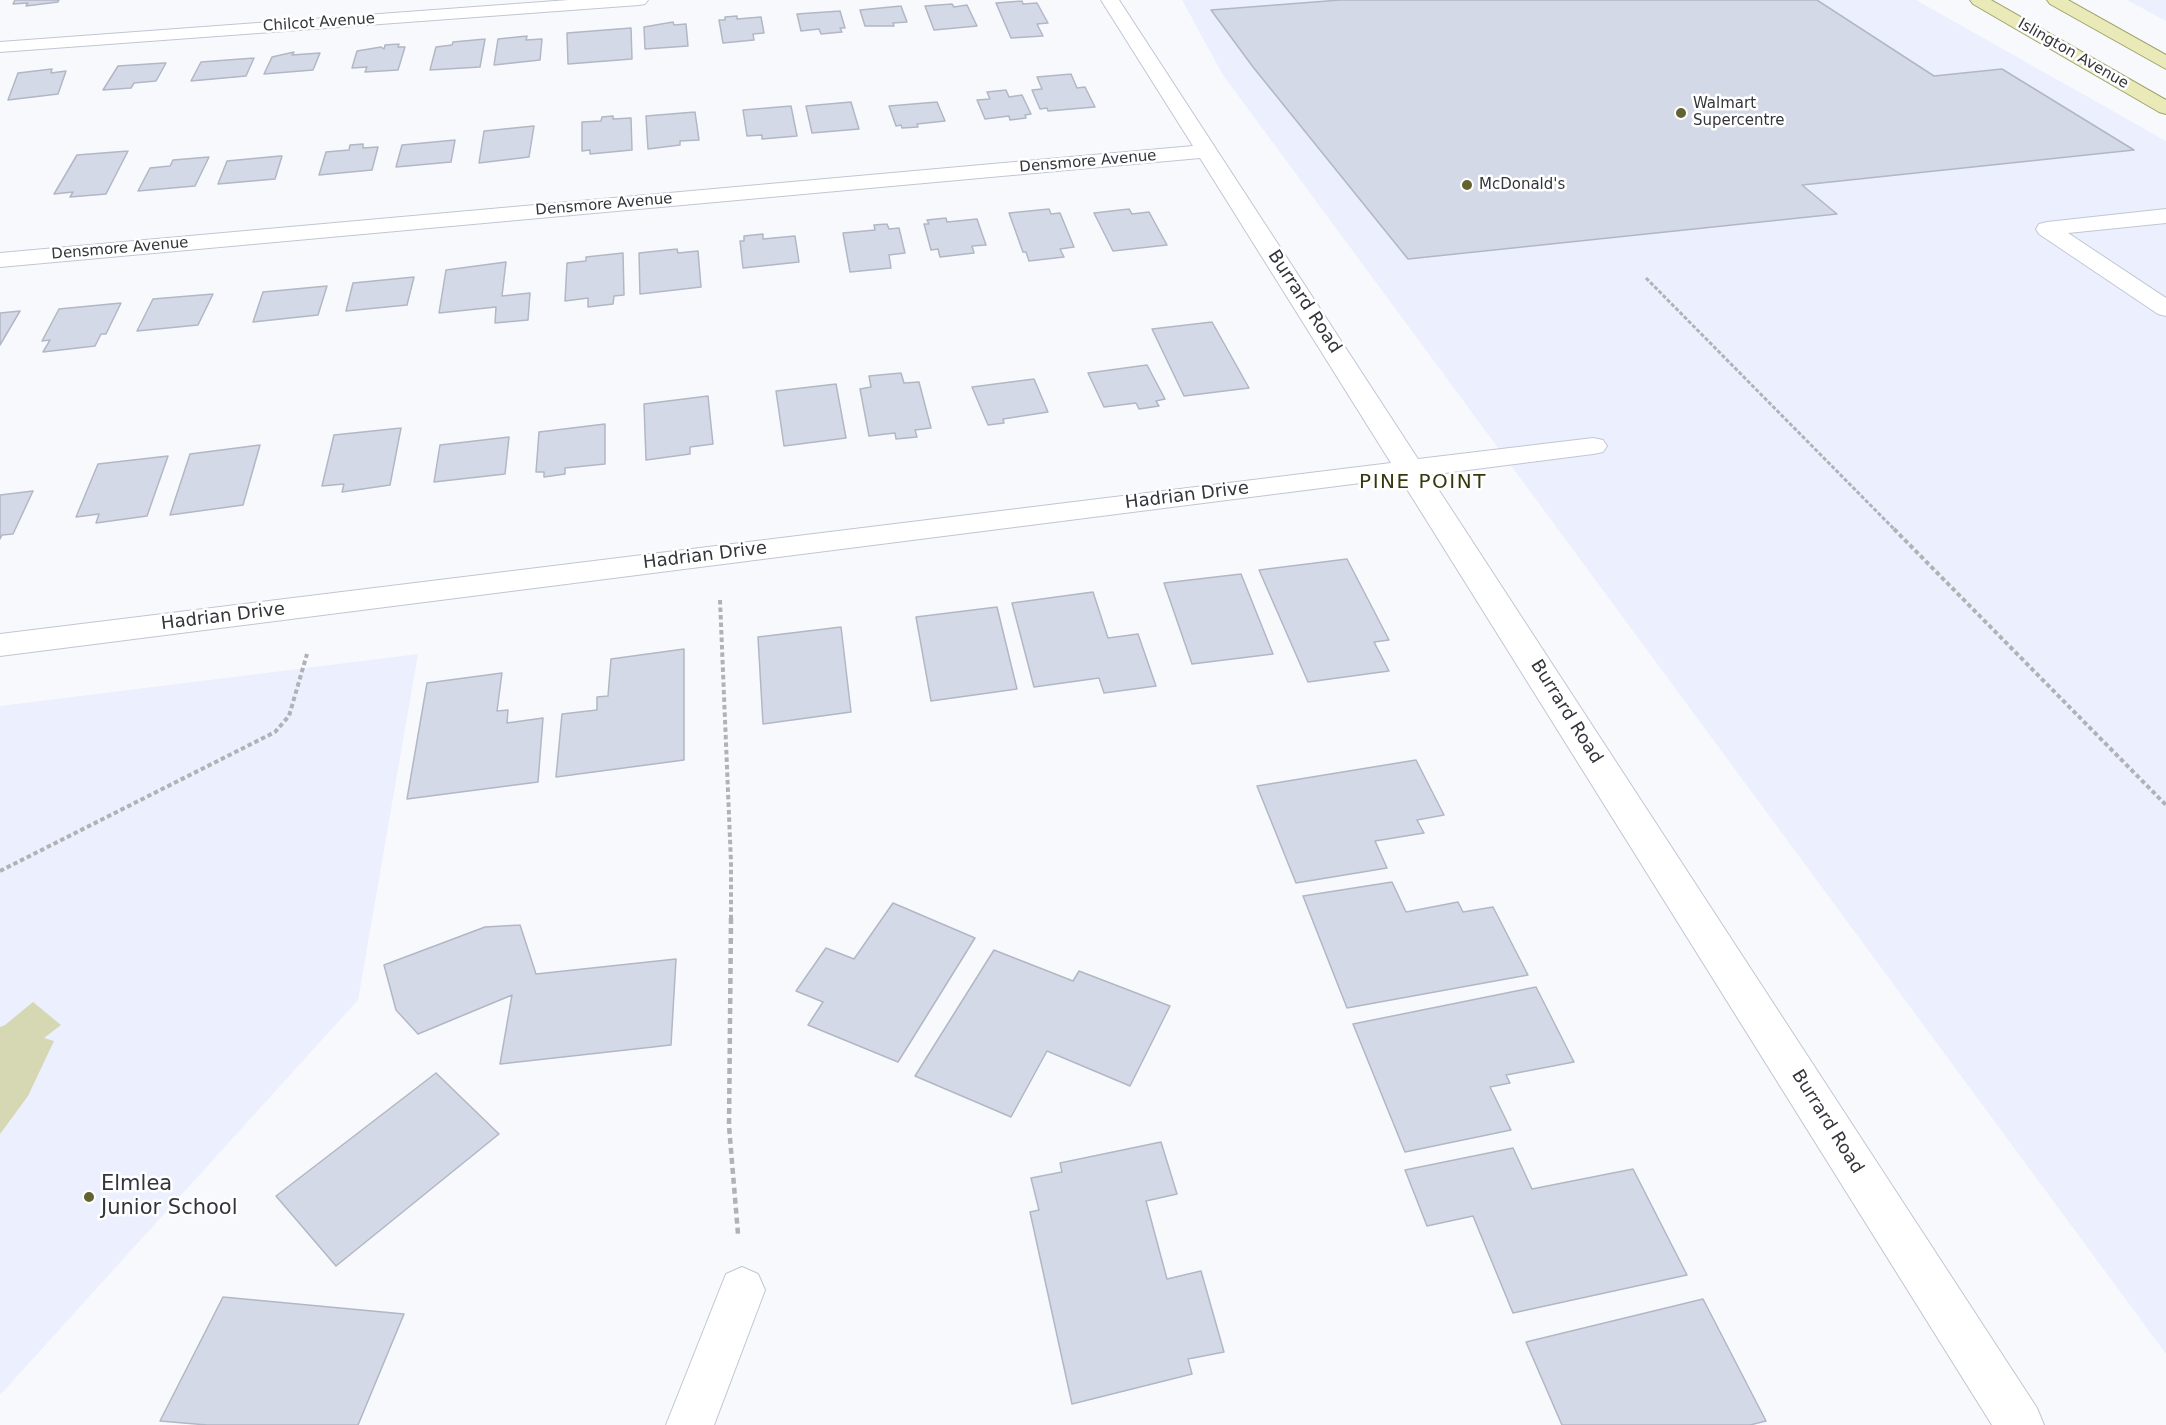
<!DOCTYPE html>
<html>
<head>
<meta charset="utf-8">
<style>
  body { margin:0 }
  canvas { display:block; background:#f8f9fc }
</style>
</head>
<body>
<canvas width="2166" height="1425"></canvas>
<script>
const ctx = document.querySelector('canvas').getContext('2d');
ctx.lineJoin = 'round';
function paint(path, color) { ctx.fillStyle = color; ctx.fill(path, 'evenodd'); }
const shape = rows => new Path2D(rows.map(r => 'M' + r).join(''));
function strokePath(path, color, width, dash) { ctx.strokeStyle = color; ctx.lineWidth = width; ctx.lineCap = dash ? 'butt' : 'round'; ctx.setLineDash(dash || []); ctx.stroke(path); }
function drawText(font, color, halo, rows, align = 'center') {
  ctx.font = font + ' "DejaVu Sans",sans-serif'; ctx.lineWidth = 5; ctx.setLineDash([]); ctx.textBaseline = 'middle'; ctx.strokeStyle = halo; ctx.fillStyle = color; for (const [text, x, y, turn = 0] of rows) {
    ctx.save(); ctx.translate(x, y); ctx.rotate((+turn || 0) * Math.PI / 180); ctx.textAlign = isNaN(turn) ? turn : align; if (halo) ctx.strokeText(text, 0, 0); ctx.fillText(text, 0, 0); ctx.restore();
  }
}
const built = shape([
  [1182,0,1916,0,2166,141,2166,1354,1223,75],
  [2127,0,2166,0,2166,21],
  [418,654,358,1000,0,1395,0,706]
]);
const green = shape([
  [33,1002,61,1025,44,1038,54,1041,28,1096,0,1134,0,1027,5,1025]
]);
const building = shape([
  [15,0,59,0,58,2,26,6,28,3,13,4,15,0],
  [1340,0,1817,0,1934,76,2002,69,2134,150,1802,185,1837,214,1408,259,1253,67,1211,10,1340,0],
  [1022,1,1023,4,1037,3,1048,23,1037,24,1043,36,1011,38,996,3,1022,1],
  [952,4,954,7,967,5,977,26,934,30,925,6,952,4],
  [901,6,907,22,893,23,894,26,865,26,860,10,901,6],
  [840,11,845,28,840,28,842,32,821,34,819,29,801,31,797,14,840,11],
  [737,16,737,19,761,17,764,33,753,34,754,40,723,43,719,20,725,20,725,17,737,16],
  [673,22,674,25,686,24,688,46,645,49,644,27,673,22],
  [631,28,632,59,568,64,567,33,631,28],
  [527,36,526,40,542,39,540,60,494,65,498,39,527,36],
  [485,39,480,67,430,70,436,47,452,45,453,42,485,39],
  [399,44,398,47,405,47,398,70,365,72,367,67,352,68,357,51,381,47,384,49,385,45,399,44],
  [294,52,292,55,320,53,313,70,264,74,272,57,294,52],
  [254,58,246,76,191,81,201,62,254,58],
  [164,63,166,63,156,81,134,83,131,88,103,90,118,66,164,63],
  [52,69,51,73,66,71,58,94,8,100,18,73,52,69],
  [1071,74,1077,88,1085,87,1095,107,1048,111,1047,108,1040,109,1032,90,1042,89,1037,77,1071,74],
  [1006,90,1009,97,1022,95,1031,114,1025,115,1026,118,1010,120,1009,116,985,119,977,100,990,99,987,92,1006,90],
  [851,102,859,129,812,133,806,106,851,102],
  [937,102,945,121,917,124,918,127,902,128,901,125,896,126,889,106,937,102],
  [791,106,797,136,762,139,762,135,747,136,743,110,791,106],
  [695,112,699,140,680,141,680,145,648,149,646,116,695,112],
  [613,116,613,119,631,118,632,150,590,154,590,150,582,151,582,122,601,121,602,117,613,116],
  [534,126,529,157,479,163,484,131,534,126],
  [455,140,451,162,396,167,402,145,455,140],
  [363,144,363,148,378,147,372,170,319,175,326,152,349,150,350,145,363,144],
  [128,151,106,194,70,197,73,192,54,194,77,155,128,151],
  [280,156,282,156,275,179,218,184,227,161,280,156],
  [209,157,195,186,138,191,150,168,170,166,173,160,209,157],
  [1049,209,1051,214,1060,213,1074,247,1060,249,1064,257,1029,261,1026,252,1023,252,1009,213,1049,209],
  [1129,209,1132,214,1149,212,1167,245,1113,251,1094,213,1129,209],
  [946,218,947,222,977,219,986,245,972,246,974,253,940,257,938,249,931,250,924,224,929,224,927,220,946,218],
  [887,224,889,229,899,228,905,253,889,255,891,268,850,272,843,233,875,230,874,225,887,224],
  [763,234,763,239,795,236,799,262,743,268,740,241,744,241,744,236,763,234],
  [677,249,678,253,698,251,701,287,640,294,639,253,677,249],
  [623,253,624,295,614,296,613,304,588,307,588,298,565,301,567,263,586,261,586,257,623,253],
  [506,262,502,296,530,293,528,320,495,323,496,307,439,313,446,270,506,262],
  [414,277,407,305,346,311,353,283,414,277],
  [327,286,318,315,253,322,263,292,327,286],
  [213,294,198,325,137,331,153,299,213,294],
  [121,303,106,334,101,334,95,346,43,352,50,340,42,341,59,309,121,303],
  [20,311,0,345,0,313,20,311],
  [1212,322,1249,388,1184,396,1152,329,1212,322],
  [1147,365,1165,399,1156,401,1159,406,1139,409,1136,403,1104,407,1088,373,1147,365],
  [901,373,904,383,919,382,931,428,915,430,917,437,896,439,895,433,869,436,860,389,871,387,869,376,901,373],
  [1034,379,1048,412,1003,419,1004,423,988,425,972,387,1034,379],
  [836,384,846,438,784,446,776,391,836,384],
  [708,396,713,444,690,447,690,454,646,460,644,404,708,396],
  [605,424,605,464,565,468,565,474,544,477,544,472,536,472,539,432,605,424],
  [401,428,390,485,342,492,344,484,322,486,334,435,401,428],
  [509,437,505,474,434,482,440,445,509,437],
  [260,445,243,505,170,515,190,454,260,445],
  [168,456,147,516,96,523,99,514,76,517,98,464,168,456],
  [33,491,13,534,2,535,0,539,0,495,33,491],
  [1347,559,1389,640,1374,642,1389,671,1308,682,1259,570,1347,559],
  [1241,574,1273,654,1192,664,1164,583,1241,574],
  [1093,592,1108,638,1138,634,1156,686,1104,693,1099,678,1034,687,1012,603,1093,592],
  [997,607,1017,689,931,701,916,617,997,607],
  [841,627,851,712,763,724,758,637,841,627],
  [684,649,684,760,556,777,562,714,597,710,597,697,608,696,611,659,684,649],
  [502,673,497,711,508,710,507,723,543,718,538,782,407,799,427,683,502,673],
  [1416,760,1444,815,1417,820,1424,833,1375,841,1387,868,1296,883,1257,786,1416,760],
  [1392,882,1406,912,1458,902,1463,912,1493,907,1528,975,1347,1008,1303,896,1392,882],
  [893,903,975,938,898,1062,808,1025,823,1002,796,991,826,948,854,959,893,903],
  [520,925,536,974,676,959,671,1045,500,1064,512,995,418,1034,396,1010,384,965,485,927,520,925],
  [994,950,1073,981,1079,971,1170,1006,1130,1086,1047,1051,1011,1117,915,1076,994,950],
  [1536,987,1574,1062,1506,1075,1510,1083,1490,1087,1511,1130,1405,1152,1353,1024,1536,987],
  [436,1073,499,1134,336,1266,276,1196,436,1073],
  [1161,1142,1177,1194,1146,1201,1167,1279,1201,1271,1224,1352,1188,1359,1192,1374,1072,1404,1030,1212,1039,1210,1031,1178,1062,1172,1060,1163,1161,1142],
  [1513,1148,1532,1189,1633,1169,1687,1275,1513,1313,1473,1216,1427,1226,1405,1170,1513,1148],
  [223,1297,404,1314,358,1425,207,1425,160,1421,223,1297],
  [1703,1299,1766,1421,1750,1425,1562,1425,1526,1342,1703,1299]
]);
const pathFar2 = shape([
  [1646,278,1895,530]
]);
const pathFar1 = shape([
  [1894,529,2166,805],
  [720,600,731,863,731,920],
  [0,871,275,732,289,716,307,654]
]);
const path = shape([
  [731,918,729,1126,738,1234]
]);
const minor = shape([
  [569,0,648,0,645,4,639,5,0,52,0,42,569,0],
  [1101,0,1119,0,1418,459,1593,438,1603,440,1607,446,1603,452,1593,454,1429,475,2037,1408,2044,1425,1992,1425,1400,478,0,656,0,634,1391,463,1200,158,0,267,0,253,1193,146,1101,0],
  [2166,209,2166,223,2068,233,2166,298,2166,316,2158,314,2039,234,2036,229,2039,224,2047,222,2166,209],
  [742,1267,758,1274,765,1290,714,1425,666,1425,726,1274,742,1267]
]);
const major = shape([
  [1970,0,1991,0,2166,100,2166,114,2159,112,1973,4,1970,0],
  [2047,0,2068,0,2166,55,2166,69,2050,4,2047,0]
]);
const markers = [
  [1681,113,6,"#626330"],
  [1467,185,6,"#626330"],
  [89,1197,6,"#626330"]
];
const farStreetnames = [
  ["Chilcot Avenue",319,23,-4],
  ["Islington Avenue",2073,54,30],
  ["Densmore Avenue",1088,162,-5],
  ["Densmore Avenue",604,205,-5],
  ["Densmore Avenue",120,249,-5]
];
const farPoinames = [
  ["Walmart",1693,104],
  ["Supercentre",1693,121],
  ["McDonald's",1479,185]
];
const streetNames = [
  ["Burrard Road",1304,302,57],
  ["Hadrian Drive",1187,496,-7],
  ["Hadrian Drive",705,556,-7],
  ["Hadrian Drive",223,617,-7],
  ["Burrard Road",1566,712,58],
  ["Burrard Road",1827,1122,58]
];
const neighbourhoodNames = [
  ["PINE POINT",1423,483]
];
const nearPoinames = [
  ["Elmlea",101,1185],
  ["Junior School",101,1209]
];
paint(built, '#ecf0fe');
paint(green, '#d6d8b4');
paint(building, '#d4d9e7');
strokePath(building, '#b2b7c5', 1.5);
strokePath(minor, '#c1c6d4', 2);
strokePath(major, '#a0a26d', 2);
strokePath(pathFar2, '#b1b2b6', 3, [4, 2]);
strokePath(pathFar1, '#b1b2b6', 4, [4.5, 3]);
strokePath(path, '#b1b2b6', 4.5, [6, 4]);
paint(minor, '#fff');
paint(major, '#e9eab8');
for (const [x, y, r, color] of markers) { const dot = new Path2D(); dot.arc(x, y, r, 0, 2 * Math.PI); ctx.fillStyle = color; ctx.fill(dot); strokePath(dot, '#fff', 2); }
drawText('15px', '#34353b', '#fff', farStreetnames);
drawText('15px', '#34353b', '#fff', farPoinames, 'left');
drawText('18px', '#34353b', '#fff', streetNames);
ctx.letterSpacing = '1.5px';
drawText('20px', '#37380e', '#fff', neighbourhoodNames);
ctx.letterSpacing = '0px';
drawText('21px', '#34353b', '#fff', nearPoinames, 'left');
</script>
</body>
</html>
